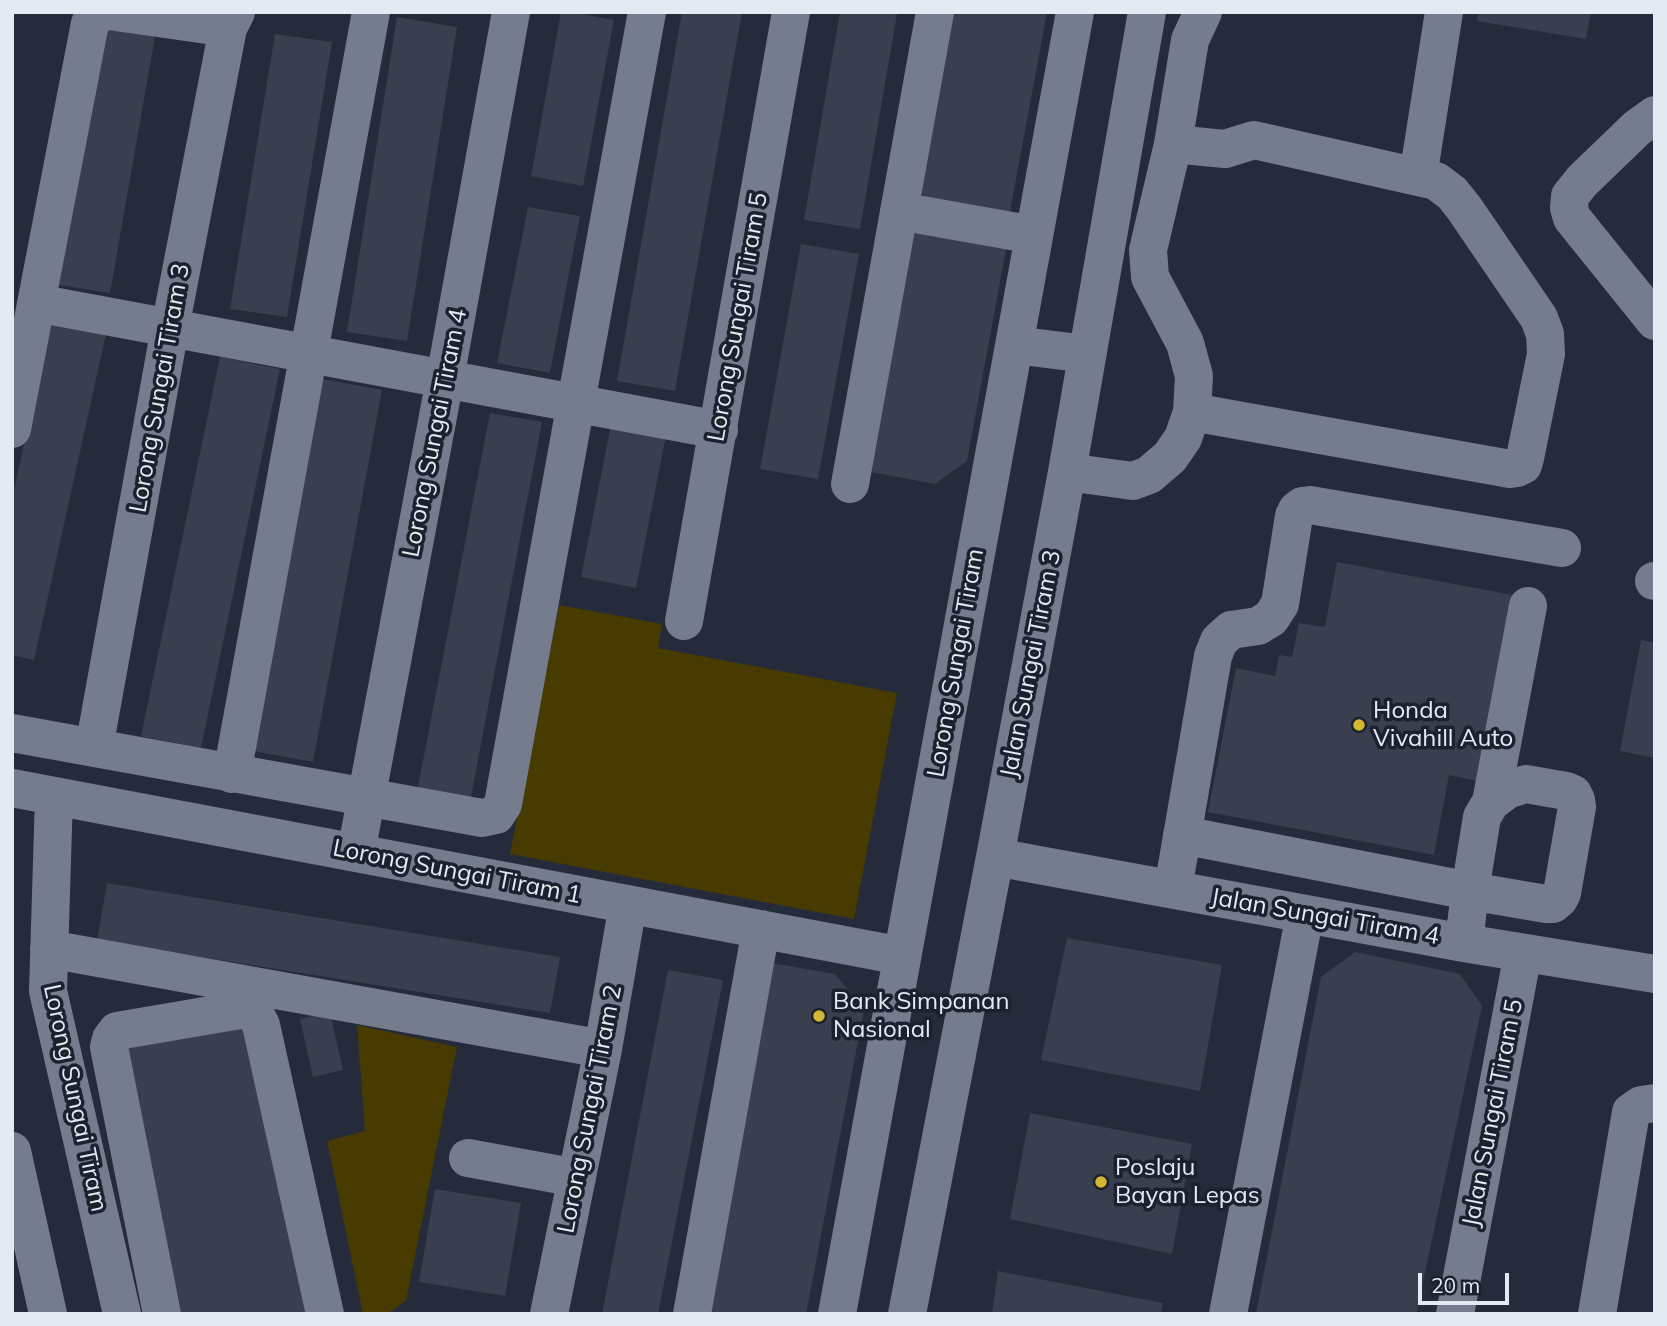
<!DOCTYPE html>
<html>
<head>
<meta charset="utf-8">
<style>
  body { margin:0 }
  #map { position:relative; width:1667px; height:1326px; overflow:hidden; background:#252b3a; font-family:Mulish,sans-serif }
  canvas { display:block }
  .frame { position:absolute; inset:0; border:14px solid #e5e9f3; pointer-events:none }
  .scale { position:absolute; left:1418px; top:1273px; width:91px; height:32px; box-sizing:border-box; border:4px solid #e5e9f3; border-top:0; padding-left:9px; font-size:21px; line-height:24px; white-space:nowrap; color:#e5e9f3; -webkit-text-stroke:5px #1c212f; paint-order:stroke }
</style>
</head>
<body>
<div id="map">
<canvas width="1667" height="1326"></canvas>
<div class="frame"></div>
<div class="scale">20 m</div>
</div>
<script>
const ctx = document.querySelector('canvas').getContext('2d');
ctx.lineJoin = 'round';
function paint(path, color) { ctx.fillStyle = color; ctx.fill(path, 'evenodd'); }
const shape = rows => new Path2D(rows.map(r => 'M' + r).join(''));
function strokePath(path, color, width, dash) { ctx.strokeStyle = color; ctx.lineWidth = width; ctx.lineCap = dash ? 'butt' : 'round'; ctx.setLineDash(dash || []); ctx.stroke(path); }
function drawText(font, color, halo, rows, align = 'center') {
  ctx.font = font + ' Mulish,sans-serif'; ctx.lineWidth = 7; ctx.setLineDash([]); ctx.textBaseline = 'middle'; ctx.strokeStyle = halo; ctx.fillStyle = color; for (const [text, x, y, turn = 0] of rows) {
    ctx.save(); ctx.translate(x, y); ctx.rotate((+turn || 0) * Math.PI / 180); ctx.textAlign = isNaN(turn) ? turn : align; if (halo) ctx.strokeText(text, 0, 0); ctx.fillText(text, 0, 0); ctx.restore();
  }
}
const green = shape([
  [559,605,662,624,658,648,897,693,854,919,510,854],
  [357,1025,457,1047,406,1301,387,1314,363,1314,327,1141,365,1131]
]);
const building = shape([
  [561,12,571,12,614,20,583,186,531,176],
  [682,12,742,12,675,391,617,381],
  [840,12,887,12,897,14,860,229,804,220],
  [951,12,1047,12,1009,217,927,203,919,189],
  [1479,12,1591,12,1586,39,1477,21],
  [397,17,457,27,407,341,347,332],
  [100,21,156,31,110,293,53,284],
  [275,34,332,42,287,317,230,309],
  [528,207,580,216,550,373,497,363],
  [921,229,1007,244,967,461,935,484,866,471,910,238],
  [801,244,859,254,818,479,760,469],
  [51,322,106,334,34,660,12,655,12,499],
  [220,357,280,369,201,748,141,736],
  [317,378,382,390,313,762,248,750],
  [490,413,542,422,470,802,417,792],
  [611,425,666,435,636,588,581,577],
  [1337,562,1518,596,1482,782,1449,775,1434,855,1208,812,1236,668,1275,676,1279,655,1292,657,1299,623,1325,627],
  [1641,640,1655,643,1655,758,1620,751],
  [107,883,560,957,550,1013,97,940],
  [1067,938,1222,965,1200,1091,1041,1060],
  [1355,952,1460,974,1482,1006,1416,1314,1256,1314,1321,977],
  [772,963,835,974,864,1010,806,1314,707,1314],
  [668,970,723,980,658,1314,602,1314],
  [330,1012,343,1070,313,1077,300,1019],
  [240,1019,309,1314,182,1314,121,1048],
  [1030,1113,1192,1144,1172,1254,1010,1219],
  [435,1189,521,1203,505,1296,419,1282],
  [998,1271,1163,1303,1161,1314,992,1314]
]);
const minor = shape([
  [116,12,228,28],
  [1655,115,1637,128,1582,181,1570,196,1569,208,1572,218,1655,321],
  [1173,144,1225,149,1254,140,1418,177],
  [899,211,1034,235],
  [36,303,719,430],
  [1014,345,1087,354],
  [1192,412,1510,469,1517,468,1523,465,1525,458,1546,354,1545,334,1539,318,1464,208,1452,193,1436,181,1418,177,1444,12],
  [12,429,90,23,99,13,105,12],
  [1067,472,1133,481,1149,475,1170,457,1183,438,1192,412,1194,376,1185,343,1150,277,1148,250,1173,144,1190,40,1203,12],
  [850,484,935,12],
  [1654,581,1655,581],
  [684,621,791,12],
  [12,733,482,818,496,815,503,804,647,12],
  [94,748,170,328,228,28,236,12],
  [232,774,371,12],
  [12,788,902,956],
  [54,796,48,991,122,1314],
  [1491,802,1528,606],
  [1182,835,1470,891,1546,904,1553,904,1559,899,1562,893,1577,807,1576,800,1573,794,1566,791,1526,784,1507,790,1491,802,1482,817,1470,891,1464,943],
  [356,853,445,379,511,12],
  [995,857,1464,943,1655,974],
  [1173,889,1213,656,1219,641,1231,630,1258,626,1271,618,1280,604,1294,516,1297,510,1302,506,1310,505,1562,548],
  [49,949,603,1049],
  [12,1151,48,1314],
  [468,1158,577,1178],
  [162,1314,109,1047,111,1039,117,1031,246,1009,255,1014,261,1025,325,1314],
  [549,1314,603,1049,628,904],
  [692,1314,761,929],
  [837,1314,1075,12],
  [907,1314,995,857,1067,472,1147,12],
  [1228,1314,1305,914],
  [1455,1314,1523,953],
  [1597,1314,1631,1112,1641,1105,1655,1103]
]);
const markers = [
  [1359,725,7,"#d4b635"],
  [819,1016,7,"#d4b635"],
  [1101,1182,7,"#d4b635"]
];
const streetNames = [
  ["Lorong Sungai Tiram 5",738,317,-80],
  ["Lorong Sungai Tiram 3",160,388,-80],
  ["Lorong Sungai Tiram 4",435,433,-79],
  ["Lorong Sungai Tiram",956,663,-80],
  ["Jalan Sungai Tiram 3",1031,664,-79],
  ["Lorong Sungai Tiram 1",457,872,11],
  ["Jalan Sungai Tiram 4",1325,917,10],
  ["Lorong Sungai Tiram",75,1098,78],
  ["Lorong Sungai Tiram 2",590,1109,-79],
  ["Jalan Sungai Tiram 5",1493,1113,-79]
];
const poiNames = [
  ["Honda",1373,711],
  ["Vivahill Auto",1373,739],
  ["Bank Simpanan",833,1002],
  ["Nasional",833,1030],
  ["Poslaju",1115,1168],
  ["Bayan Lepas",1115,1196]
];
paint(green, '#473b02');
paint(building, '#393f4f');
strokePath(minor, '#757c8e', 38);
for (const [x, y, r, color] of markers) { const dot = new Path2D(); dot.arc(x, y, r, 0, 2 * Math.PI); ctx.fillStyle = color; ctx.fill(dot); strokePath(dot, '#1c212f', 2.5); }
drawText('24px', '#e5e9f3', '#1c212f', streetNames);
drawText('24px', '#e5e9f3', '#1c212f', poiNames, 'left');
</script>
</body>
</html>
